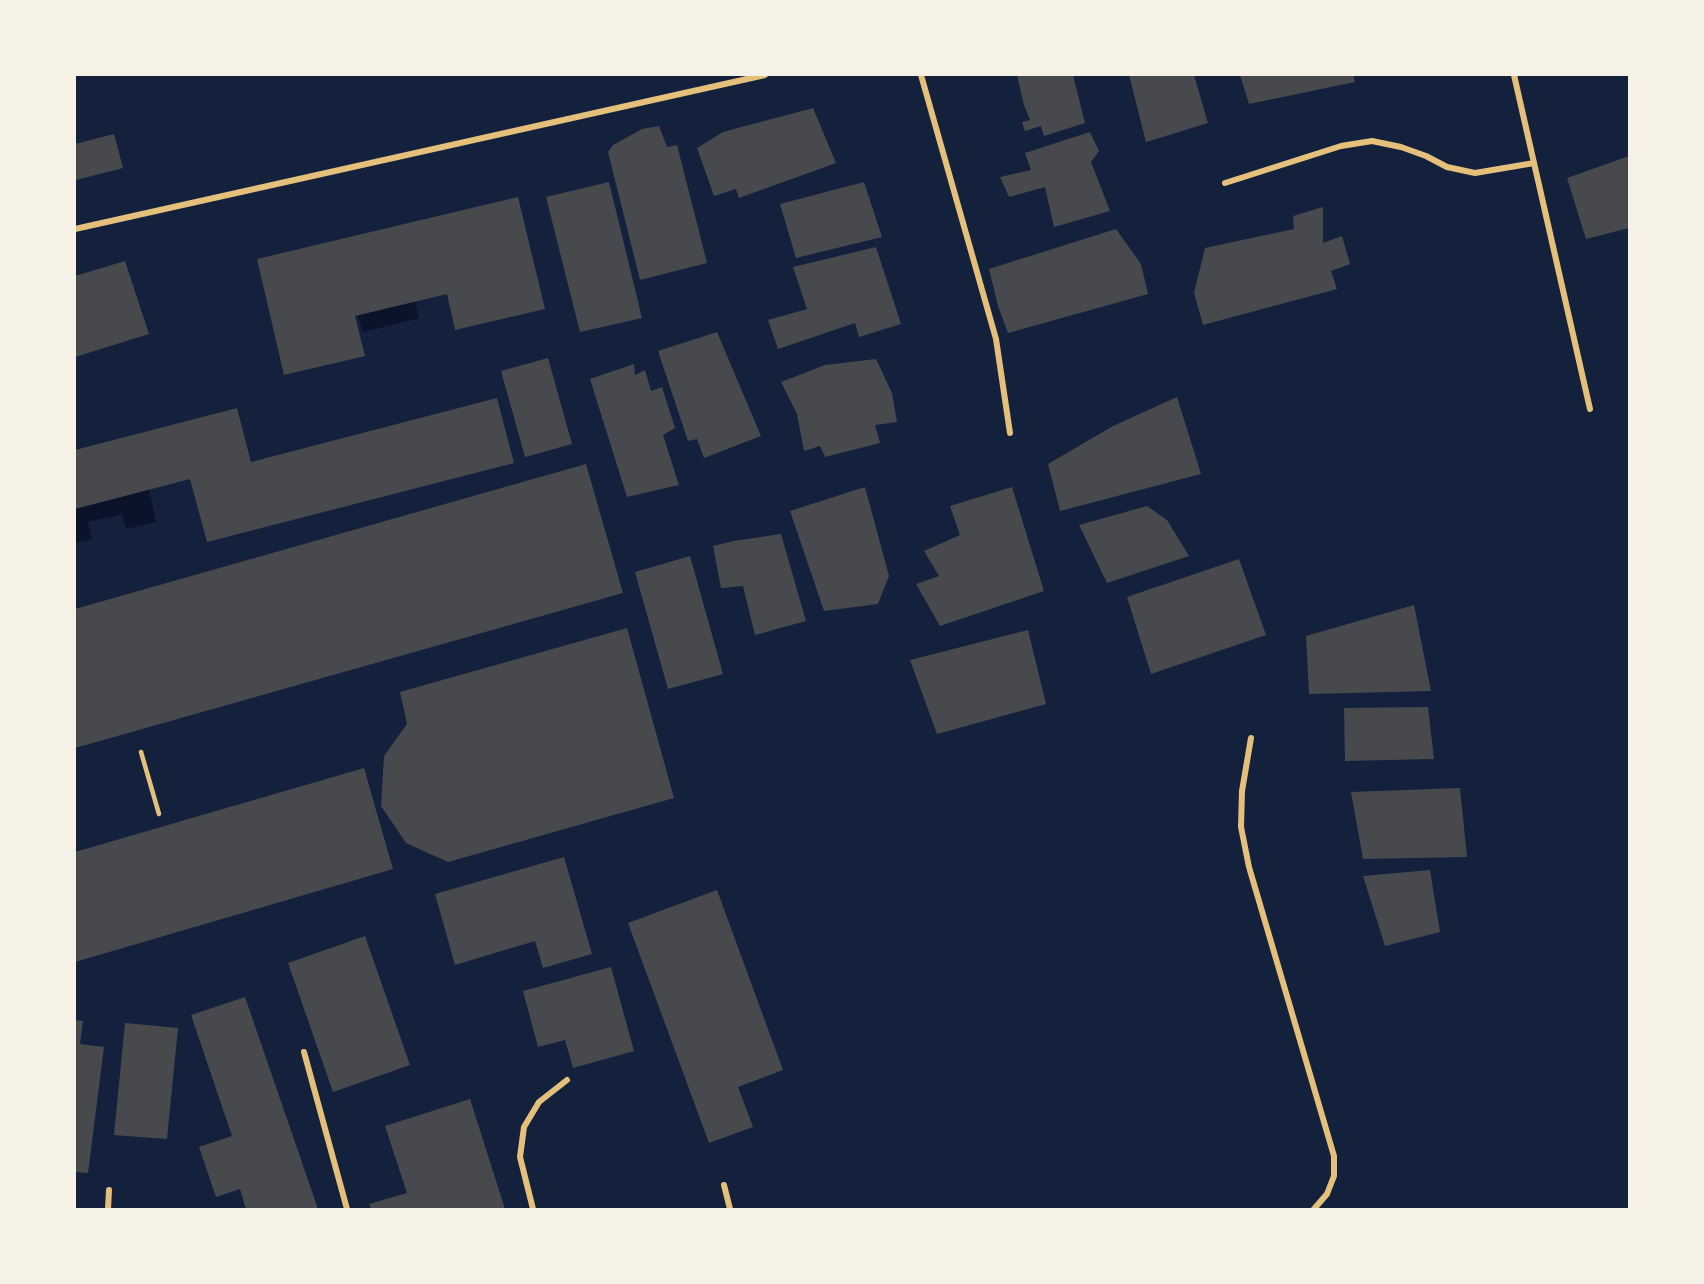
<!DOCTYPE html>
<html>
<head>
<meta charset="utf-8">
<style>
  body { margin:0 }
  #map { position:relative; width:1704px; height:1284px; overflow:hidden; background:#14213d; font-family:Helvetica,sans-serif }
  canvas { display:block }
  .frame { position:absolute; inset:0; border:76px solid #f6f1e7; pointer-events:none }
</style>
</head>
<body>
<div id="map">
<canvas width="1704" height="1284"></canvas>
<div class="frame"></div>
</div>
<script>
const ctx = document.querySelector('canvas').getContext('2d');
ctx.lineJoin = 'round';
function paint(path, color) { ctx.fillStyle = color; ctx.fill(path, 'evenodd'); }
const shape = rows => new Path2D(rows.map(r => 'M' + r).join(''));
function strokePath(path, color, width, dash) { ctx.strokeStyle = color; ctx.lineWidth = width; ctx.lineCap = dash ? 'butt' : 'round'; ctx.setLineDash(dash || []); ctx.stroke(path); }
const water = shape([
  [413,294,419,318,363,332,356,309],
  [148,486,156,522,126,529,122,514,88,522,92,539,75,543,75,503]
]);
const building = shape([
  [1017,75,1073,75,1085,123,1044,136,1041,126,1025,131,1022,122,1030,120,1024,105],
  [1129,75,1194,75,1208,123,1146,142],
  [1240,75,1353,75,1355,82,1249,104],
  [813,108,836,163,739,198,736,189,714,196,697,148,723,132],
  [659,126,667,147,677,145,707,263,640,280,608,152,613,145,642,129],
  [1090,132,1099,151,1091,162,1110,211,1054,227,1045,187,1009,197,1000,177,1031,170,1025,153],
  [114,134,123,168,76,180,75,144],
  [1629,156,1629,228,1586,239,1567,178],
  [609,182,642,318,580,332,546,197],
  [864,182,882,237,796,258,780,204],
  [518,197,545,309,455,330,447,294,355,316,365,356,284,375,257,259],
  [1323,207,1323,243,1342,236,1350,264,1331,271,1337,289,1203,325,1194,293,1205,248,1294,229,1293,216],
  [1116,229,1141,264,1148,294,1008,333,998,306,989,269],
  [876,247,901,324,859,337,855,323,778,349,768,320,807,309,793,267],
  [125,261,149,334,75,357,75,276],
  [717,332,761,436,704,458,697,439,688,441,658,351],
  [548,358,572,444,525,457,501,371],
  [876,359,892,393,897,422,875,425,880,443,825,457,820,446,804,451,797,414,781,382,825,365],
  [634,364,635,375,645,370,651,391,662,387,675,428,663,435,679,485,627,497,590,379],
  [1177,397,1201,474,1060,511,1048,464,1113,426],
  [497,398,514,463,207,542,190,479,75,509,75,450,237,408,251,462],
  [586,464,623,593,75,748,75,609],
  [865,487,889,576,878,604,824,611,790,511],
  [1012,487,1044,591,940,626,916,584,939,576,924,551,960,535,950,506],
  [1147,506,1167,520,1189,556,1107,583,1079,525],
  [781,534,806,621,755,635,743,586,721,588,713,546,734,541],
  [690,556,723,674,668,689,635,572],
  [1239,559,1266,635,1151,674,1127,597],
  [1414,605,1431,691,1309,694,1306,636],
  [627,628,674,798,448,862,406,843,381,806,384,756,407,724,400,692],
  [1028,630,1046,704,937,734,910,660],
  [1428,707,1434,759,1345,761,1344,708],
  [364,768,393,869,75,962,75,852],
  [1460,788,1467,857,1363,859,1351,792],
  [564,857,592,954,543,968,535,941,455,965,435,894],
  [1430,870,1440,932,1385,946,1363,876],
  [717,890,783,1070,738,1087,753,1127,709,1143,628,923],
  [365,936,410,1065,333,1092,288,963],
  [611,967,634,1051,573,1068,565,1040,538,1047,523,991],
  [245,997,318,1209,246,1209,240,1189,216,1197,199,1147,232,1136,191,1015],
  [75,1020,83,1021,80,1044,104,1047,88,1173,75,1172],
  [125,1023,178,1028,167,1139,114,1135],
  [470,1099,505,1209,371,1209,369,1204,407,1193,385,1126]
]);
const service = shape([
  [141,752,159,814]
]);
const minor = shape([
  [921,75,996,339,1010,433],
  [1514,75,1590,409],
  [1225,183,1341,146,1372,141,1401,147,1426,156,1447,167,1475,173,1534,163],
  [75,229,765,75],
  [1251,738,1242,791,1241,827,1249,867,1334,1156,1334,1176,1327,1194,1314,1209],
  [304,1052,347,1209],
  [724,1185,730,1209],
  [108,1209,109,1190],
  [533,1209,520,1157,524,1127,539,1102,567,1080]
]);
paint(water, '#0b132b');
paint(building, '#48494c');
strokePath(service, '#e5c07b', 4.5);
strokePath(minor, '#e5c07b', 6);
</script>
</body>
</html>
